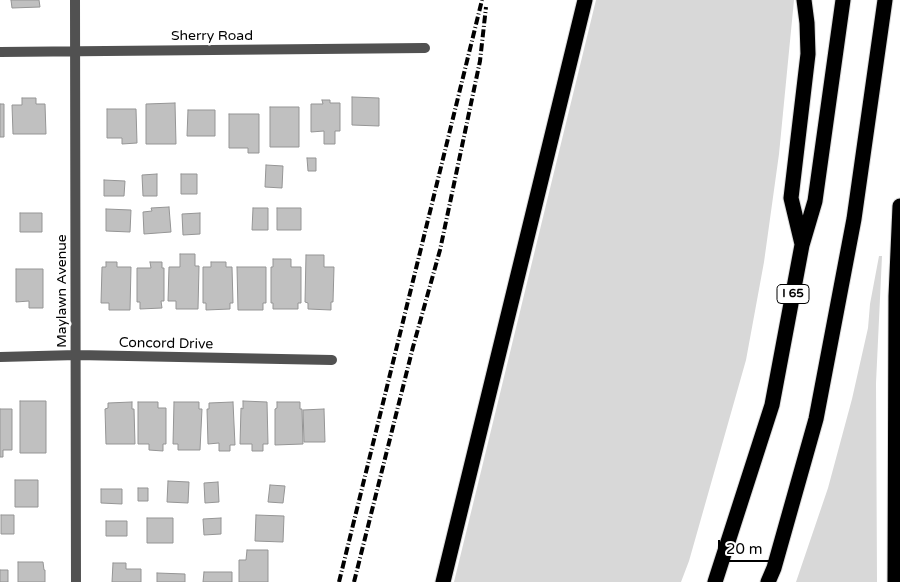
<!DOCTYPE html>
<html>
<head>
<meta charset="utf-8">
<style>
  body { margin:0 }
  #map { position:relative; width:900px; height:582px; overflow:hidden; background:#fff; font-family:"Varela Round",sans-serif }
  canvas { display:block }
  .scale { position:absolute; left:718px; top:540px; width:65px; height:22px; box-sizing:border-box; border:2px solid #000; border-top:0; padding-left:6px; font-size:15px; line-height:18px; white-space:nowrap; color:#000; -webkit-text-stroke:4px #fff; paint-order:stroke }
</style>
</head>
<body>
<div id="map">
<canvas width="900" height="582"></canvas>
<div class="scale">20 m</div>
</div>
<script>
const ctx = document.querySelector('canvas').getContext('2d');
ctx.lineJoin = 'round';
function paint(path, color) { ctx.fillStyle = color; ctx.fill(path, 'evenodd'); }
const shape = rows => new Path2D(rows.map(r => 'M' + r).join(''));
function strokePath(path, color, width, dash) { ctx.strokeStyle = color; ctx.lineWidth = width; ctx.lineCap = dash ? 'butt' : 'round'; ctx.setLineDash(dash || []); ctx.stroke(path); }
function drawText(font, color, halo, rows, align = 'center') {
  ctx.font = font + ' "Varela Round",sans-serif'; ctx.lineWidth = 5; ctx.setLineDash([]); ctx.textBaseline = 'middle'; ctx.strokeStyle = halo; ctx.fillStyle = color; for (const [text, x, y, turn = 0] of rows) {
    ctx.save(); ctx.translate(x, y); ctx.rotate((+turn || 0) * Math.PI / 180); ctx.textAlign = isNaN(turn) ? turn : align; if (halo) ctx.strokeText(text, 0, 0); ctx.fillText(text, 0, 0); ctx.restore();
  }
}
const green = shape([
  [596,0,794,0,779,154,764,262,746,360,689,561,681,582,454,582],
  [879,256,882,256,876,383,877,582,796,582,828,488,852,399,868,328,870,304]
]);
const building = shape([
  [11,0,39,0,40,7,12,8,11,0],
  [352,97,379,98,379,126,352,125,352,97],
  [22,98,36,98,36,104,45,104,46,134,13,134,12,105,22,105,22,98],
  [322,100,330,100,330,103,340,103,340,131,335,131,335,144,324,144,324,131,311,132,311,104,323,104,322,100],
  [175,103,176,144,146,144,146,104,175,103],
  [0,104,4,104,4,137,0,137,0,104],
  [270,107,299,107,299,147,270,147,270,107],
  [107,109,136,109,137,143,122,144,122,138,107,138,107,109],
  [188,110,215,110,215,136,187,136,188,110],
  [229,114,259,114,259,153,248,153,248,148,229,148,229,114],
  [307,158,316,158,316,171,308,171,307,158],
  [266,165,283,166,282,188,265,187,266,165],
  [157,174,157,196,143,196,142,175,157,174],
  [181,174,197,174,197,194,181,194,181,174],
  [104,180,125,181,124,196,104,196,104,180],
  [169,207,171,232,144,234,143,212,152,211,151,208,169,207],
  [253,208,268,208,268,230,252,230,253,208],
  [277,208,301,208,301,230,277,230,277,208],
  [106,209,131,210,130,232,106,231,106,209],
  [20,213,42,213,42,232,20,232,20,213],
  [200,213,200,234,183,235,182,214,200,213],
  [180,254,195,254,195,266,199,266,198,309,176,309,176,301,168,301,169,267,180,267,180,254],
  [306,255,324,255,324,267,334,267,333,302,331,302,331,310,308,309,308,303,305,302,306,255],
  [273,259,291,259,291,267,301,267,301,303,298,303,298,309,273,309,273,303,271,303,271,267,273,267,273,259],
  [106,262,117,262,117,267,131,267,130,310,109,310,109,303,101,303,102,267,106,267,106,262],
  [150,262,162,262,162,268,164,268,164,301,161,301,162,308,140,309,140,302,137,302,137,268,151,268,150,262],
  [211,262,226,262,226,267,232,267,233,303,230,303,230,309,206,310,206,303,203,303,203,267,211,267,211,262],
  [237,267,266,267,266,303,263,303,263,310,238,310,237,267],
  [16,269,43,269,43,308,29,308,29,301,16,302,16,269],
  [20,401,46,401,46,453,20,453,20,401],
  [243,401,267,402,268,444,263,444,263,451,252,451,252,444,240,444,241,408,243,409,243,401],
  [132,402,132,409,134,409,135,444,106,444,105,409,108,408,108,403,132,402],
  [138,402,158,402,158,408,166,408,166,444,163,444,163,451,149,450,149,444,138,444,138,402],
  [174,402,199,402,199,409,202,409,200,450,178,450,178,444,173,444,174,402],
  [233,402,235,445,230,445,230,451,219,451,219,443,208,444,207,409,209,409,209,403,233,402],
  [277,402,300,402,300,409,302,409,303,444,275,445,275,409,277,408,277,402],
  [0,409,12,409,12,450,3,450,3,457,0,457,0,409],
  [324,409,325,442,304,442,303,410,324,409],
  [15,480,38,480,38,507,15,507,15,480],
  [168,481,189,482,188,503,167,502,168,481],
  [218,482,219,502,205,503,204,483,218,482],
  [270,485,285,486,283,503,268,502,270,485],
  [138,488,148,488,148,501,138,501,138,488],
  [101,489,122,489,122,504,101,503,101,489],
  [1,515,14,515,14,534,1,534,1,515],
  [256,515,284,516,283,542,255,541,256,515],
  [147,518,173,518,173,543,147,543,147,518],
  [221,518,221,534,204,535,203,519,221,518],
  [106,521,127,521,127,536,106,536,106,521],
  [247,550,268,550,268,582,239,582,239,560,246,560,247,550],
  [18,562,43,562,44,570,45,570,45,582,18,582,18,562],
  [113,563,126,563,126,569,141,569,141,582,112,582,113,563],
  [0,570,8,570,8,582,0,582,0,570],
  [204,572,232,572,232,582,203,582,204,572],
  [157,573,185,574,185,582,157,582,157,573]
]);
const street = shape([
  [75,0,76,582],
  [0,52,425,48],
  [0,357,77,355,332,360]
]);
const highway = shape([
  [802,244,791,198,808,54,807,23,804,0],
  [443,582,585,0],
  [715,582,772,405,802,245,815,201,843,0],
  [768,582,774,568,816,419,854,219,885,0],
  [895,582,896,296,900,206]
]);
const rail = shape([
  [339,582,482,0],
  [354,582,413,347,440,250,480,61,486,7]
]);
const shields = [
  [793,294,32]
];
const shieldNames = [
  ["I 65",793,294]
];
const streetNames = [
  ["Sherry Road",212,36],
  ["Maylawn Avenue",62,291,-90],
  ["Concord Drive",166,344,1]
];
paint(green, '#d8d8d8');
paint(building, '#c0c0c0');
strokePath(building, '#959595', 1);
strokePath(highway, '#dbdbdb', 17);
strokePath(street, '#515151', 10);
strokePath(highway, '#000', 15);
strokePath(rail, '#000', 4, [8, 2.5, 1, 2.5]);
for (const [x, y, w] of shields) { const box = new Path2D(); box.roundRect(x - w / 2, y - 9.5, w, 19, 4); ctx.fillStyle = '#fff'; ctx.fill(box); strokePath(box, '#000', 1); }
drawText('bold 12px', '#000', null, shieldNames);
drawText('14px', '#000', '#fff', streetNames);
</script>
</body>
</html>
